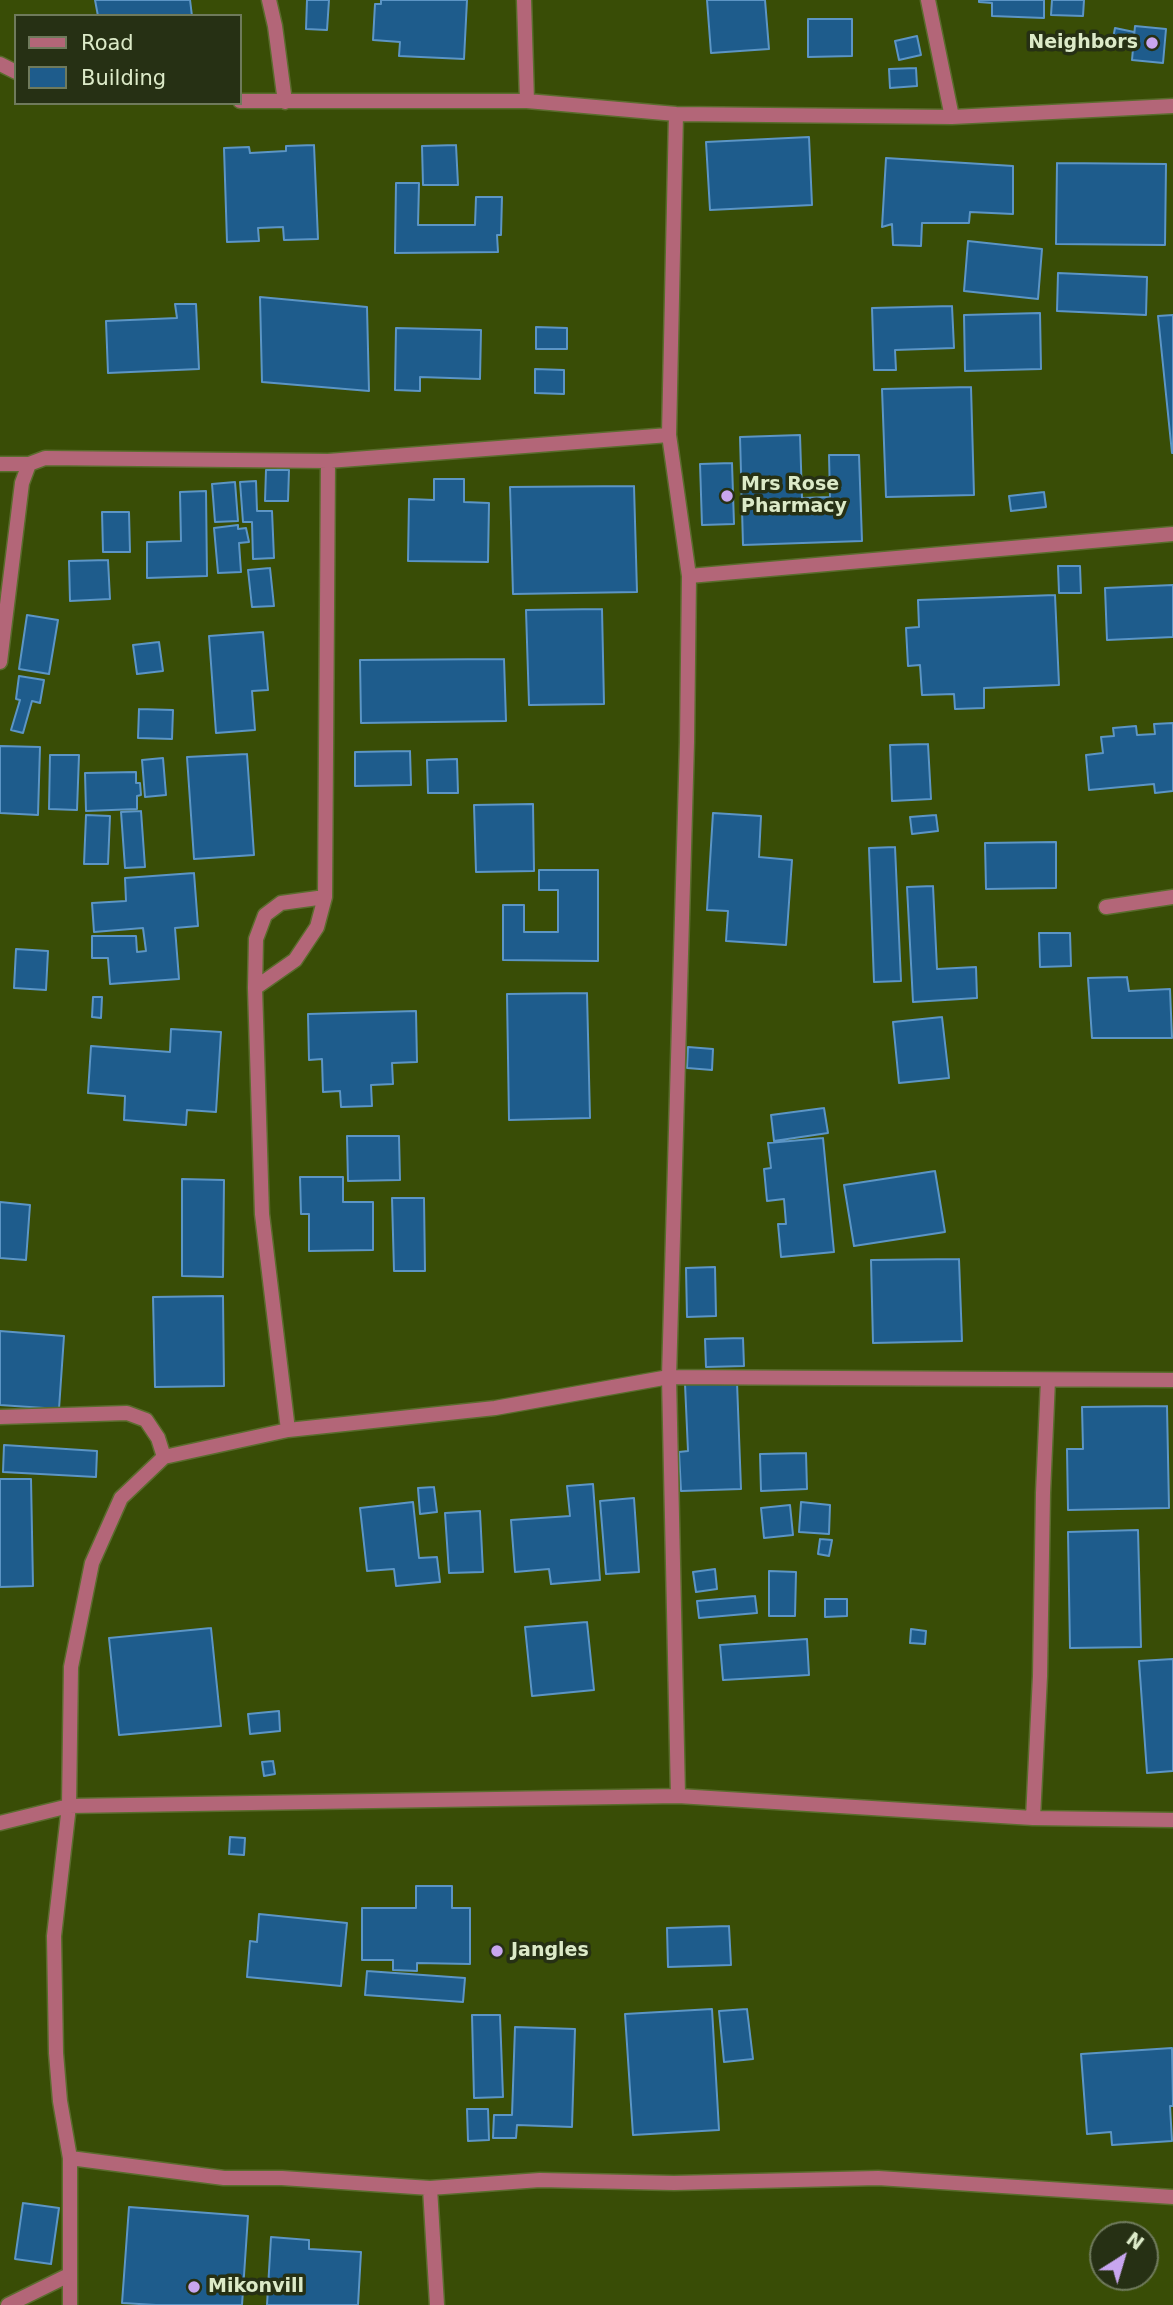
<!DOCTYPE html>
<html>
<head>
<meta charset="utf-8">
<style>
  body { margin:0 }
  #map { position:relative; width:1173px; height:2305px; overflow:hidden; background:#394d06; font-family:"DejaVu Sans",sans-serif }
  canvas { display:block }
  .legend { position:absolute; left:14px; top:14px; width:228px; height:91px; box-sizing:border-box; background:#263014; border:2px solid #6f7a5c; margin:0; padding:9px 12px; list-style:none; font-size:21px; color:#dceac8 }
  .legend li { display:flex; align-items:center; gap:14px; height:35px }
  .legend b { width:35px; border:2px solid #6f7a5c }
  .north { position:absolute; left:1089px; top:2221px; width:70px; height:70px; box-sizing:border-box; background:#263014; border:2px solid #6f7a5c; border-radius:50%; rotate:37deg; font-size:19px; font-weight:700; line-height:28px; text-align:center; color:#dceac8 }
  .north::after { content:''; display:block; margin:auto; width:24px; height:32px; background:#c8a6ef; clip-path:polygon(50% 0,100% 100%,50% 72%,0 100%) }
</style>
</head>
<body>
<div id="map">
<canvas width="1173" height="2305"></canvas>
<ul class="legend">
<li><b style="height:9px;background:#b36678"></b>Road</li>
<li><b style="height:19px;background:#1e5c8c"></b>Building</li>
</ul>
<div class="north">N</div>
</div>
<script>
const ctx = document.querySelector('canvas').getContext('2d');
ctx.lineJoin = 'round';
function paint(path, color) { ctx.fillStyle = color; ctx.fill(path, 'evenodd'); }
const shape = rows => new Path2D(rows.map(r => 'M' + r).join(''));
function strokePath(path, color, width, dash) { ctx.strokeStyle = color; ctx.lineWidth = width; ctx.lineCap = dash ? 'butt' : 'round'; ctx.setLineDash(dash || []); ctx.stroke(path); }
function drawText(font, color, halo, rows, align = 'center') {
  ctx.font = font + ' "DejaVu Sans",sans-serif'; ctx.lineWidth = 7; ctx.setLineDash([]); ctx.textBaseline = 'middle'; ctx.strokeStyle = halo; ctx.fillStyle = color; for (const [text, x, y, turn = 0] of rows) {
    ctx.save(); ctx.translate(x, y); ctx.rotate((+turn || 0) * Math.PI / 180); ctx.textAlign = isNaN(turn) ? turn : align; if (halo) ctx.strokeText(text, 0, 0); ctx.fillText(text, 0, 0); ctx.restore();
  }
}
const building = shape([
  [95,0,190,0,192,16,98,16,95,0],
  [307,0,329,0,327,30,306,29,307,0],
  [381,0,467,0,464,59,399,56,400,42,373,40,375,4,381,4,381,0],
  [707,0,765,0,769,49,711,53,707,0],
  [979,0,1044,0,1044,18,992,16,992,3,979,2,979,0],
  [1052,0,1084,0,1083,16,1051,15,1052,0],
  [808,19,852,19,852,56,808,57,808,19],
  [1135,26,1166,29,1163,63,1132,60,1135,26],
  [1115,28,1134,32,1131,48,1112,44,1115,28],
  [917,36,921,55,899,60,895,41,917,36],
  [916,68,917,86,890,88,889,69,916,68],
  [809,137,812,205,710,210,706,142,809,137],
  [314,145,318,239,284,240,283,227,258,228,259,241,227,242,224,148,249,147,250,153,286,151,286,146,314,145],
  [456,145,458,185,423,185,422,146,456,145],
  [886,158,1013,166,1013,214,970,212,969,223,922,223,921,246,893,245,892,224,882,227,886,158],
  [1057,163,1166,164,1165,245,1056,244,1057,163],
  [396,183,419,183,418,225,475,225,476,197,502,197,501,235,497,235,498,252,395,253,396,183],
  [968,241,1042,249,1038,299,964,291,968,241],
  [1058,273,1147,277,1146,315,1057,311,1058,273],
  [260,297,367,307,369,391,262,382,260,297],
  [175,304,196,304,199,369,108,373,106,321,177,318,175,304],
  [952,306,954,348,895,350,896,370,874,370,872,308,952,306],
  [1040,313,1041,369,965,371,964,315,1040,313],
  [1173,315,1173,453,1172,453,1158,316,1173,315],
  [536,327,567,328,567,349,536,349,536,327],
  [396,328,481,330,480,379,420,377,420,391,395,390,396,328],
  [535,369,564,370,564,394,535,393,535,369],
  [971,387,974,495,886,497,882,389,971,387],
  [800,435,802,498,830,497,829,455,859,455,862,541,743,545,740,437,800,435],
  [732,463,734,524,702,525,700,464,732,463],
  [266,470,289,470,288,501,265,501,266,470],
  [434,479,464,479,464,502,489,503,488,562,408,561,409,499,434,500,434,479],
  [256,481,257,511,272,511,274,558,253,559,252,522,243,522,240,482,256,481],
  [235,482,238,521,215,522,212,484,235,482],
  [634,486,637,592,513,594,510,487,634,486],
  [206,491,207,576,147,578,147,542,181,541,180,492,206,491],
  [1044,492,1046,507,1011,511,1009,496,1044,492],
  [102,512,129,512,130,552,103,552,102,512],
  [238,525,238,529,246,528,249,542,239,543,241,572,218,573,214,528,238,525],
  [108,560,110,599,70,601,69,561,108,560],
  [1058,566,1080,566,1081,593,1059,593,1058,566],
  [270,568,274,606,252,607,248,570,270,568],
  [1173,585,1173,637,1107,640,1105,588,1173,585],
  [1055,595,1059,685,984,688,984,708,955,709,954,694,922,695,920,665,908,666,906,628,919,627,918,600,1055,595],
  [602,609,604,704,529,705,526,610,602,609],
  [27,615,58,620,49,674,19,669,27,615],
  [263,632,268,690,252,691,255,730,216,733,209,636,263,632],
  [159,642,163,671,137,674,133,645,159,642],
  [504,659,506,721,361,723,360,660,504,659],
  [19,676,44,680,40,703,32,701,23,733,11,730,20,700,16,699,19,676],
  [139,709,173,710,172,739,138,738,139,709],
  [1173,723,1173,791,1155,793,1154,784,1089,790,1086,755,1103,753,1101,737,1114,736,1113,728,1136,726,1137,735,1155,734,1154,724,1173,723],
  [928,744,931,799,892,801,890,745,928,744],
  [0,746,40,747,38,815,0,813,0,746],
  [410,751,411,785,355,786,355,752,410,751],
  [247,754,254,855,194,859,187,757,247,754],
  [50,755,79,755,77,810,49,809,50,755],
  [163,758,166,795,145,797,142,760,163,758],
  [457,759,458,793,428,793,427,760,457,759],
  [136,772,136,783,140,783,141,795,137,796,137,809,86,811,85,773,136,772],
  [533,804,534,871,476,872,474,805,533,804],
  [141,811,145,867,125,868,121,812,141,811],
  [713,813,761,816,759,857,792,860,786,945,726,941,728,911,707,910,713,813],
  [86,815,110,816,108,864,84,864,86,815],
  [936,815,938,831,912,834,910,817,936,815],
  [1056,842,1056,888,986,889,985,843,1056,842],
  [895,847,901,981,874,982,869,848,895,847],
  [539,870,598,870,598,961,503,960,503,905,524,905,524,932,558,932,558,890,539,890,539,870],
  [194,873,198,926,175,928,179,979,110,984,108,958,92,958,92,936,136,936,137,952,146,951,143,928,94,932,92,903,126,901,125,878,194,873],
  [933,886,937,969,976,967,977,998,913,1002,907,887,933,886],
  [1039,933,1070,933,1071,966,1040,967,1039,933],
  [16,949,48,951,46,990,14,988,16,949],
  [1127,977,1129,991,1170,989,1172,1038,1092,1038,1088,978,1127,977],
  [587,993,590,1118,509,1120,507,994,587,993],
  [93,997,102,997,101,1018,92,1017,93,997],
  [416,1011,417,1062,392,1063,393,1084,371,1085,372,1106,341,1107,340,1091,323,1092,322,1059,309,1060,308,1014,416,1011],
  [942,1017,949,1078,899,1083,893,1022,942,1017],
  [171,1029,221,1032,216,1112,187,1110,186,1125,124,1120,125,1096,88,1093,91,1046,170,1052,171,1029],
  [688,1047,713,1049,712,1070,687,1068,688,1047],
  [824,1108,828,1133,774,1141,771,1115,824,1108],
  [347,1136,399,1136,400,1180,348,1181,347,1136],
  [823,1138,834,1252,781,1257,778,1224,786,1224,784,1199,767,1201,764,1169,771,1168,768,1143,823,1138],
  [935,1171,945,1232,854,1246,844,1185,935,1171],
  [300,1177,343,1177,343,1202,373,1202,373,1250,309,1251,309,1214,301,1214,300,1177],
  [182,1179,224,1180,223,1277,182,1276,182,1179],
  [392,1198,424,1198,425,1271,394,1271,392,1198],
  [0,1202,30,1205,26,1260,0,1258,0,1202],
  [959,1259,962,1341,873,1343,871,1260,959,1259],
  [715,1267,716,1316,687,1317,686,1268,715,1267],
  [223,1296,224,1386,155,1387,153,1297,223,1296],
  [0,1331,64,1336,59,1409,0,1405,0,1331],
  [743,1338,744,1366,706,1367,705,1339,743,1338],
  [737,1382,741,1489,681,1491,679,1452,688,1451,685,1384,737,1382],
  [1167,1406,1169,1508,1068,1510,1067,1449,1083,1449,1082,1407,1167,1406],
  [4,1445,97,1451,96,1477,3,1472,4,1445],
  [806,1453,807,1489,761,1491,760,1454,806,1453],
  [0,1479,31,1479,33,1586,0,1587,0,1479],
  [593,1484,600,1580,551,1584,549,1569,515,1572,511,1520,570,1516,567,1486,593,1484],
  [434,1487,437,1512,420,1514,418,1488,434,1487],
  [634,1498,639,1572,606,1574,600,1501,634,1498],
  [413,1502,419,1558,437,1557,440,1582,396,1586,394,1569,367,1571,360,1508,413,1502],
  [801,1502,830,1505,829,1534,799,1532,801,1502],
  [790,1505,793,1535,764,1538,761,1508,790,1505],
  [480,1511,483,1572,449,1573,445,1513,480,1511],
  [1138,1530,1141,1647,1070,1648,1068,1532,1138,1530],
  [820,1539,832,1540,829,1556,818,1554,820,1539],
  [715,1569,717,1589,696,1592,693,1572,715,1569],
  [769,1571,796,1572,795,1616,769,1616,769,1571],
  [755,1596,757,1613,699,1618,697,1601,755,1596],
  [825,1599,847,1599,847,1616,825,1617,825,1599],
  [587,1622,594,1690,532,1696,525,1627,587,1622],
  [211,1628,221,1726,119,1735,109,1638,211,1628],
  [911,1629,926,1631,925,1644,910,1643,911,1629],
  [807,1639,809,1675,723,1680,720,1645,807,1639],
  [1173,1659,1173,1771,1147,1773,1139,1661,1173,1659],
  [279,1711,280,1731,250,1734,248,1714,279,1711],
  [273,1761,275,1774,264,1776,262,1762,273,1761],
  [230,1837,245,1838,244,1855,229,1854,230,1837],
  [416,1886,452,1886,452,1908,470,1908,470,1964,417,1963,417,1971,393,1970,393,1960,362,1960,362,1908,416,1908,416,1886],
  [259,1914,347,1923,341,1986,247,1977,250,1941,257,1942,259,1914],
  [729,1926,731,1965,668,1967,667,1928,729,1926],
  [367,1971,465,1978,463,2002,365,1995,367,1971],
  [712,2009,719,2130,633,2135,625,2014,712,2009],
  [747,2009,753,2059,724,2062,719,2011,747,2009],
  [472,2015,500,2015,503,2097,474,2098,472,2015],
  [515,2027,575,2029,572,2127,517,2125,516,2138,493,2138,494,2115,512,2115,515,2027],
  [1172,2048,1173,2106,1170,2106,1172,2141,1112,2145,1111,2132,1087,2134,1081,2054,1172,2048],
  [467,2109,488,2109,489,2140,468,2141,467,2109],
  [23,2203,59,2208,51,2264,15,2259,23,2203],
  [129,2207,248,2216,242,2305,156,2305,122,2303,129,2207],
  [271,2237,309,2240,309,2249,361,2252,358,2305,267,2305,271,2237]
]);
const minor = shape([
  [269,0,275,26,285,102],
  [524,0,527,101],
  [928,0,952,117],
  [0,64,16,72],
  [240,101,527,101,676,114,952,117,1173,106],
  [676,114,669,435,689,576,687,742,669,1377,678,1796],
  [0,464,29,464],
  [689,576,1173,534],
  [0,662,22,483,29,464,45,458,328,461],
  [1106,907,1173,897],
  [255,988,256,939,265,915,281,903,325,897],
  [0,1417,127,1413,146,1420,158,1438,164,1457],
  [288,1430,262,1214,255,988,295,960,317,927,325,897,328,461,669,435],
  [1033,1818,1040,1676,1043,1493,1048,1380],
  [0,1823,69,1806,678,1796,1033,1818,1173,1820],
  [70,2158,224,2178,282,2178,430,2188,540,2180,674,2183,878,2178,1173,2197],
  [430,2188,437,2305],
  [8,2305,69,2275],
  [70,2305,70,2158,60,2101,56,2053,54,1936,69,1806,71,1667,92,1563,121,1498,164,1457,288,1430,495,1408,669,1377,1173,1380]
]);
const markers = [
  [1152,43,7,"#c8a6ef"],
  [727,496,7,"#c8a6ef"],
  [497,1951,7,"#c8a6ef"],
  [194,2287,7,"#c8a6ef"]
];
const poiNames = [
  ["Neighbors",1138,43,"right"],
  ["Mrs Rose",741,485],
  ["Pharmacy",741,507],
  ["Jangles",511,1951],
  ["Mikonvill",208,2287]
];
paint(building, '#1e5c8c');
strokePath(building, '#5c95c5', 2);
strokePath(minor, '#5a6c2d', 17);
strokePath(minor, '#b36678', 14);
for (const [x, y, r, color] of markers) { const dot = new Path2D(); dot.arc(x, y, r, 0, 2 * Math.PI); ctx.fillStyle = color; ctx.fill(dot); strokePath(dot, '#263014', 2.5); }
drawText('bold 19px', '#dceac8', '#263014', poiNames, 'left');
</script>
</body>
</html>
